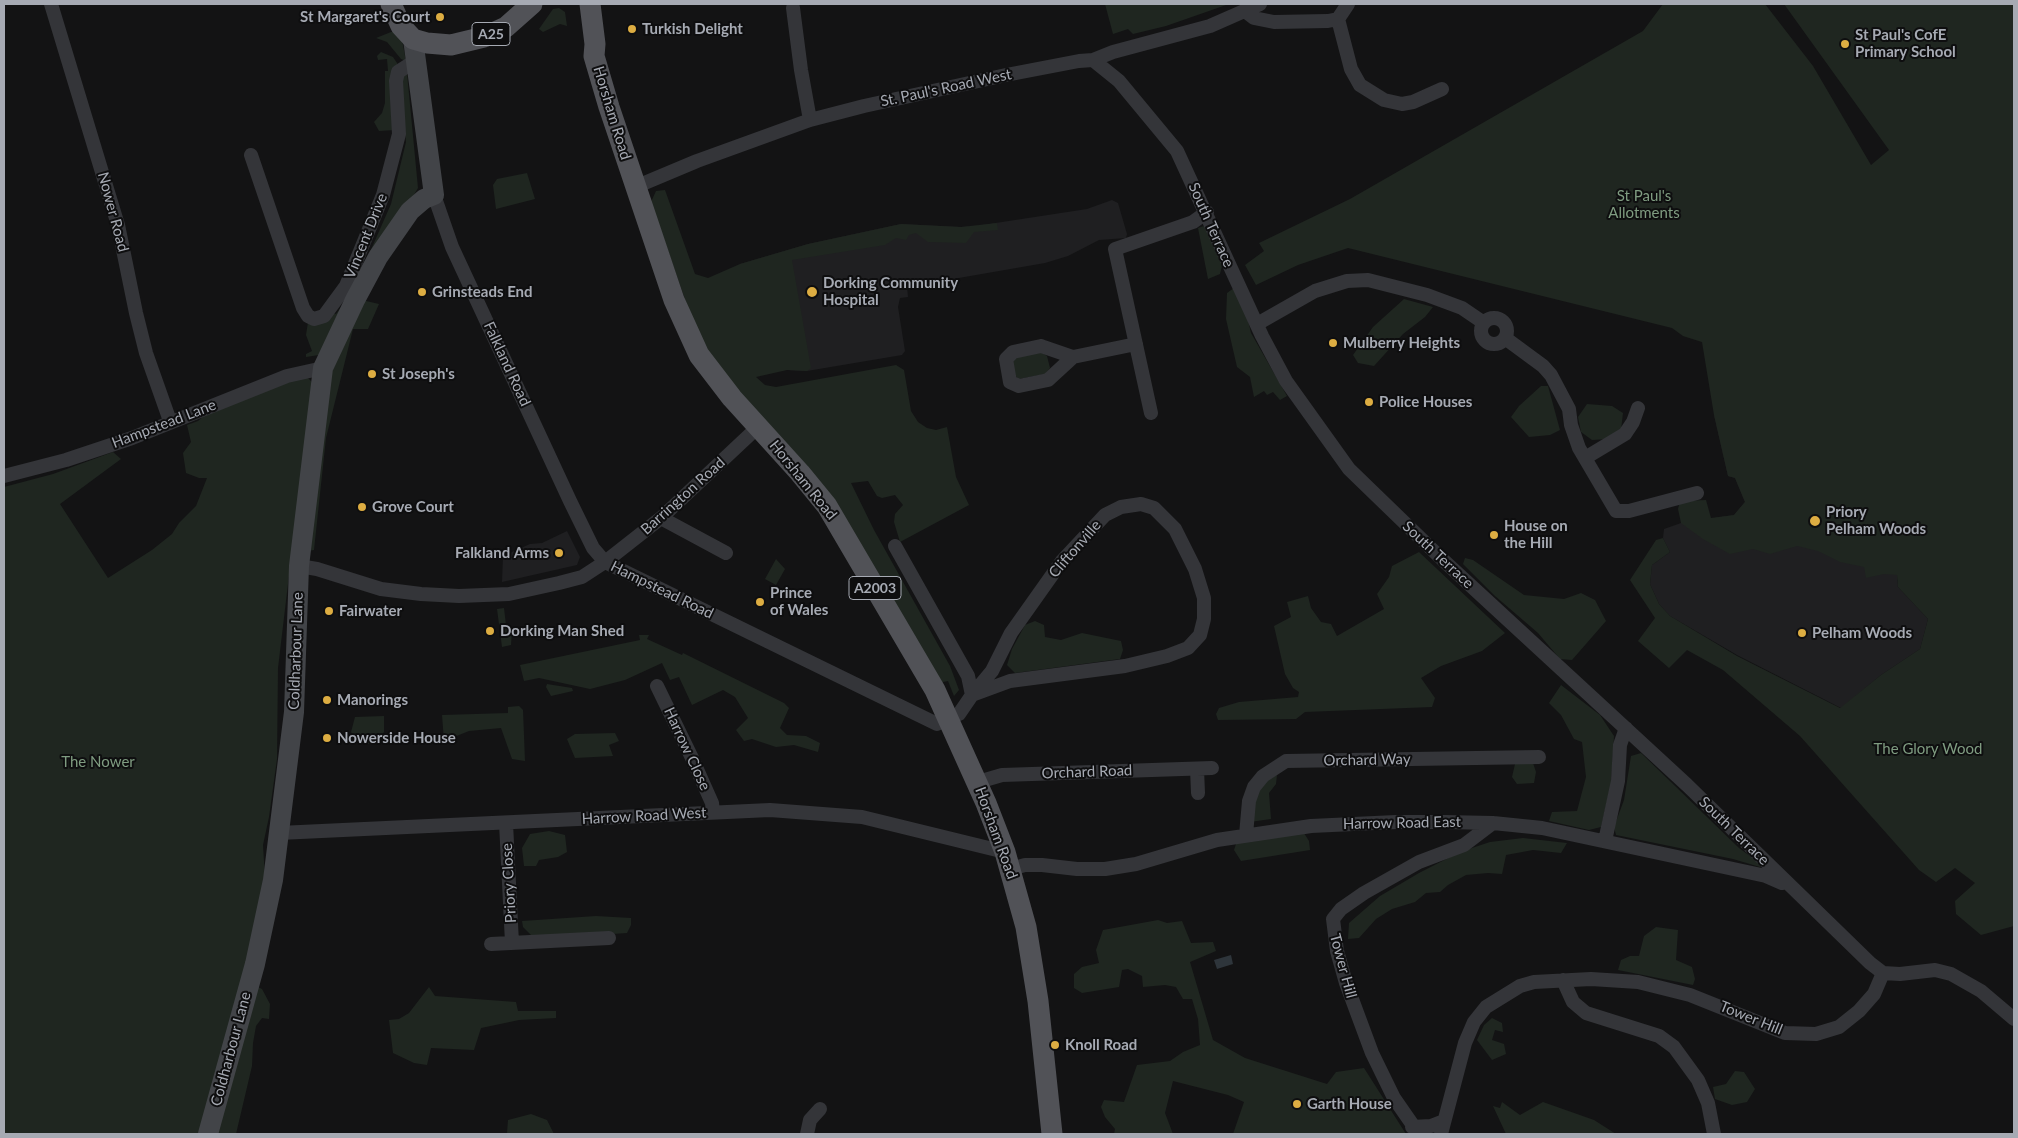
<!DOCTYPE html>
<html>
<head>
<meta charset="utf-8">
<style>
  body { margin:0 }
  #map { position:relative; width:2018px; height:1138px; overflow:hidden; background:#131314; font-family:Lato,sans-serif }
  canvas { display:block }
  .frame { position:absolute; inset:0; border:5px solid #a6aab3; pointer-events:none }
</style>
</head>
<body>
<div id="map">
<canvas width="2018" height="1138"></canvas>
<div class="frame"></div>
</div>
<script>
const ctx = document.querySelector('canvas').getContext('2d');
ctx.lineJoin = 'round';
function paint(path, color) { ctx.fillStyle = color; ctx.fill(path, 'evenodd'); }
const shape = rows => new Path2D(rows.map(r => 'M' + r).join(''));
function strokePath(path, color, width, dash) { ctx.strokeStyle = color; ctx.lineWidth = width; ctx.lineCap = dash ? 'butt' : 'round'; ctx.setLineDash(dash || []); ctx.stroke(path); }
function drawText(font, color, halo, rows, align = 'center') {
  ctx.font = font + ' Lato,sans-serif'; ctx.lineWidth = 4; ctx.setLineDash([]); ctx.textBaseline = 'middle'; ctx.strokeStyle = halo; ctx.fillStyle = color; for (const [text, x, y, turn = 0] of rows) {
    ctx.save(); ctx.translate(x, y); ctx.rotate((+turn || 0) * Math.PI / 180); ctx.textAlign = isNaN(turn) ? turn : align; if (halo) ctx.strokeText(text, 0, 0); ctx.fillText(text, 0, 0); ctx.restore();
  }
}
const built = shape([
  [1112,200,1118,203,1127,234,1126,238,1099,240,1068,256,1045,263,907,287,908,297,900,298,898,307,905,351,902,355,807,371,787,370,740,264,808,244,901,224,961,227,976,226,1087,209],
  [1714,415,1895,552,1898,587,1928,619,1920,649,1881,675,1841,708,1737,655,1670,616,1659,604,1650,584,1652,565,1670,552,1663,538,1664,529,1681,523,1734,515,1745,502,1735,478,1728,476],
  [567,531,580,557,577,565,502,582,503,556,530,544,542,543]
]);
const green = shape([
  [1105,4,1229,4,1166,26,1133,34,1128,29,1113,34],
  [1663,4,1765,4,1813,66,1871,165,1889,150,1784,4,2014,4,2014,926,1981,935,1956,914,1955,901,1975,883,1955,868,1936,882,1919,870,1800,736,1723,670,1687,650,1669,668,1638,641,1655,618,1630,580,1656,540,1663,538,1670,552,1652,565,1650,584,1659,604,1670,616,1737,656,1840,708,1881,675,1920,649,1928,619,1898,587,1897,575,1884,574,1866,578,1864,567,1840,562,1818,551,1797,546,1770,554,1753,549,1730,554,1703,539,1681,523,1678,509,1680,501,1706,500,1711,518,1734,515,1745,502,1735,478,1728,476,1714,415,1702,342,1683,336,1672,328,1348,248,1298,265,1256,285,1245,265,1264,251,1259,243,1350,199,1643,31],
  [559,8,565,12,567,26,560,24,543,32,539,29,553,9],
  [391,32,396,32,402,40,406,61,401,59,387,42,376,38],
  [381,52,393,57,399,66,395,130,379,131,374,122,382,113,385,103,385,71,388,71,387,59,378,60,377,56],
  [407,73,418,188,319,355,306,357,306,354,312,351,306,335,308,322,329,312,336,314,345,302,359,277,391,204,406,142,400,83,402,75],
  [527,173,535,199,496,209,493,185,497,179],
  [665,190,695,274,708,278,740,264,808,244,901,224,961,227,997,223,998,230,974,232,966,243,928,242,916,233,909,235,906,240,896,238,885,245,792,260,811,368,807,371,787,370,756,377,765,385,776,387,896,365,904,370,911,411,918,422,927,428,936,430,947,427,956,477,969,505,900,542,894,522,895,514,903,505,895,495,882,498,877,496,868,481,851,483,874,530,950,666,959,690,954,696,948,681,938,683,886,596,702,348,651,202,656,191],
  [1204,226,1223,262,1220,274,1208,279,1198,228],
  [1234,288,1244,303,1251,333,1287,396,1280,400,1273,392,1267,395,1264,391,1254,397,1250,377,1237,367,1226,319,1227,293],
  [1404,299,1433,307,1425,317,1403,334,1374,366,1358,363,1353,355,1373,327],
  [362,300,379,304,368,329,353,329,326,438,314,550,308,551,323,393],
  [1041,352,1047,356,1050,368,1045,374,1019,379,1014,375,1011,363,1015,358],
  [307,377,312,382,278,668,277,759,269,817,263,845,265,878,256,986,262,989,270,1004,269,1019,262,1018,256,1026,253,1043,252,1066,236,1134,4,1134,4,487,53,474,113,452,121,459,60,504,108,578,152,550,172,534,179,523,196,506,207,478,199,478,186,473,183,453,191,442,187,425,198,421,208,412,289,380],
  [1541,386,1548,386,1560,430,1550,435,1529,437,1511,417,1519,406],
  [1587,404,1612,406,1623,413,1621,430,1608,439,1592,440,1581,432,1578,417],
  [1419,552,1505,633,1482,651,1441,666,1421,678,1435,698,1432,707,1305,712,1296,719,1218,720,1216,714,1219,708,1239,702,1298,697,1299,692,1293,688,1285,674,1274,626,1291,617,1287,602,1308,596,1311,608,1321,622,1331,624,1337,636,1384,609,1377,594,1389,577,1392,566],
  [1465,558,1473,560,1524,595,1564,599,1581,593,1595,600,1606,621,1572,660,1560,659,1538,633,1495,596,1463,564],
  [776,559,785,569,776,585,765,579],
  [504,608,506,625,512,630,511,645,502,647,497,609],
  [1035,621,1044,625,1045,637,1061,640,1082,633,1121,641,1123,650,1120,659,1015,673,1007,665,1012,649,1025,625],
  [639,635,649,635,647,639,682,655,683,653,784,703,789,708,780,728,787,735,806,736,820,743,818,752,794,745,776,747,752,739,744,741,736,730,748,718,735,697,723,690,692,705,679,677,670,680,662,663,625,680,590,689,539,678,524,681,520,665,640,640],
  [547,684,572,688,573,691,551,696,546,687],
  [1561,685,1600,715,1614,736,1611,784,1601,827,1589,830,1549,821,1552,812,1577,811,1586,777,1582,742,1574,739,1561,715,1549,703],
  [519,706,523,710,525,761,512,759,501,728,469,731,444,741,442,715,508,713,508,707],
  [384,716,384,732,374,744,359,744,351,732,355,717],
  [615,733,619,741,609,745,613,756,575,758,567,739,575,734],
  [1641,753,1739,848,1761,864,1760,867,1733,859,1616,835,1614,827,1624,800,1631,756],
  [1533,763,1536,772,1534,783,1517,784,1512,777,1515,764],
  [1277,775,1276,784,1269,793,1271,819,1250,822,1252,802,1264,780],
  [1302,830,1309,841,1310,850,1241,861,1234,850,1237,841],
  [549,831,565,835,567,852,558,857,539,860,536,866,524,866,522,848,530,834],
  [1523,838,1567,843,1561,853,1533,850,1506,855,1502,874,1488,873,1466,875,1448,885,1440,892,1426,893,1415,902,1392,909,1376,919,1359,938,1348,939,1349,923,1380,896,1419,873,1460,852,1490,842],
  [596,916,631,918,631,925,627,933,555,938,533,937,523,927,522,921],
  [1158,920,1167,923,1182,921,1191,943,1213,942,1216,951,1190,962,1213,1040,1245,1058,1327,1084,1336,1072,1364,1068,1406,1134,1233,1134,1244,1102,1228,1095,1173,1081,1165,1113,1173,1134,1114,1134,1115,1129,1105,1117,1101,1107,1104,1100,1124,1102,1137,1065,1170,1061,1183,1052,1200,1045,1198,1019,1192,999,1183,999,1176,987,1165,985,1143,987,1142,976,1128,969,1122,970,1119,987,1082,993,1074,988,1074,974,1082,967,1099,963,1096,950,1103,930],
  [1656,927,1678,930,1676,960,1692,967,1695,979,1693,985,1618,970,1621,960,1630,956,1639,956,1644,936],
  [429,987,435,996,516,1002,518,1011,556,1011,556,1018,519,1020,481,1028,474,1050,431,1048,427,1065,414,1063,393,1053,389,1020,399,1019,409,1013],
  [1492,1018,1502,1023,1503,1032,1495,1030,1492,1040,1504,1044,1506,1054,1492,1060,1477,1040,1484,1025],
  [1735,1071,1744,1072,1755,1089,1747,1102,1732,1105,1715,1099,1713,1087,1726,1084],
  [1502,1102,1520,1115,1543,1102,1594,1120,1616,1134,1506,1134,1493,1106,1500,1108],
  [531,1114,547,1120,554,1134,507,1133,508,1120]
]);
const water = shape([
  [1231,955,1233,964,1217,969,1214,960]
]);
const street = shape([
  [51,4,118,225,136,313,146,353,170,421],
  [793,8,801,70,810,120],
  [1245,11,1254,18,1274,22,1328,21,1338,19,1348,4],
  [1338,19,1351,69,1360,85,1384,100,1402,104,1413,102,1442,89],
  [1093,60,1119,81,1177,151,1262,336,1286,381,1349,469,1443,560,1687,785,1870,963,1883,973],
  [251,155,303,308,308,316,314,319,324,316,346,286,383,195,399,134,396,81,398,72,415,61],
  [635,187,697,161,810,120,864,106,1006,75,1079,61,1093,60,1113,52,1210,26,1260,4],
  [434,195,452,247,570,501,593,548,605,562,661,518,759,426],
  '1481 331a13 13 0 1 1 26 0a13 13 0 1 1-26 0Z',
  [1257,324,1315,291,1347,281,1368,280,1427,295,1462,308,1484,323],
  [1505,338,1543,366,1551,375,1569,409,1571,425,1579,448,1616,511,1629,511,1697,493],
  [1041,346,1073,357,1048,380,1019,386,1010,382,1006,359,1013,352,1041,346],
  [1073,357,1136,344],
  [1151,413,1115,249,1193,222,1207,212],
  [1585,458,1625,434,1633,422,1638,408],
  [4,476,66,460,132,438,287,376,323,368],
  [661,518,726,553],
  [299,566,317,569,381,589,421,594,459,596,509,594,559,583,582,577,605,562,937,724,959,714,972,695,992,671,1011,633,1062,561,1105,515,1121,507,1141,504,1154,508,1175,529,1195,569,1204,598,1204,619,1200,635,1188,648,1167,656,1125,666,1010,681,972,695,968,676,895,546],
  [657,686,692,758,712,803,713,812],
  [1197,769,1198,793],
  [978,782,1002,775,1212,768],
  [506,823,512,943],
  [279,833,770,810,862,817,1005,852],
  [1246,835,1249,801,1254,787,1263,776,1286,761,1539,757],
  [1605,841,1618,781,1620,745,1626,728],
  [1010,869,1025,865,1042,865,1077,869,1105,869,1136,864,1217,840,1311,826,1396,822,1445,822,1493,823,1542,828,1766,876,1782,883],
  [491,944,609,938],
  [1883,973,1900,974,1935,970,1951,974,1981,991,2014,1019],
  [1563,980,1573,1002,1586,1013,1659,1036,1674,1047,1698,1080,1708,1103,1714,1134],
  [1412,1127,1431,1126,1444,1121],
  [807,1134,810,1120,820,1109],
  [1419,1134,1394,1098,1372,1053,1346,983,1337,951,1333,919,1341,909,1364,893,1419,862,1464,845,1493,823],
  [1441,1134,1465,1043,1474,1022,1486,1007,1520,986,1534,982,1591,979,1638,982,1690,995,1785,1033,1816,1034,1839,1027,1859,1011,1874,994,1883,973]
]);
const secondary = shape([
  [208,1134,255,964,273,880,294,712,299,566,323,368,355,300,378,257,410,211,424,199,434,195,413,39]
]);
const primary = shape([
  [391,4,401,26,413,39,427,43,451,45,484,37,506,27,532,4],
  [590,4,595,44,594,56,609,107,674,300,699,355,732,398,800,473,827,506,935,690,986,803,1005,852,1026,927,1038,1001,1052,1134]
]);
const markers = [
  [440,17,5,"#ddad42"],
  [632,29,5,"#ddad42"],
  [1845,44,5,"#ddad42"],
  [422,292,5,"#ddad42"],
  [812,292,6,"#ddad42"],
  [1333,343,5,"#ddad42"],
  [372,374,5,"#ddad42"],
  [1369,402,5,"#ddad42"],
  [362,507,5,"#ddad42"],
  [1815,521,6,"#ddad42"],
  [1494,535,5,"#ddad42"],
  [559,553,5,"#ddad42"],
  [760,602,5,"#ddad42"],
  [329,611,5,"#ddad42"],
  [490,631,5,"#ddad42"],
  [1802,633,5,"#ddad42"],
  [327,700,5,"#ddad42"],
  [327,738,5,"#ddad42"],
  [1055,1045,5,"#ddad42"],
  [1297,1104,5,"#ddad42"]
];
const shields = [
  [491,34,38],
  [875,588,52]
];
const shieldNames = [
  ["A25",491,34],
  ["A2003",875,588]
];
const poiNames = [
  ["St Margaret's Court",430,17,"right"],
  ["Turkish Delight",642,29],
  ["St Paul's CofE",1855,35],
  ["Primary School",1855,52],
  ["Dorking Community",823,283],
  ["Hospital",823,300],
  ["Grinsteads End",432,292],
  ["Mulberry Heights",1343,343],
  ["St Joseph's",382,374],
  ["Police Houses",1379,402],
  ["Grove Court",372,507],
  ["Priory",1826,512],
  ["Pelham Woods",1826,529],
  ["House on",1504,526],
  ["the Hill",1504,543],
  ["Falkland Arms",549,553,"right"],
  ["Prince",770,593],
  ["of Wales",770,610],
  ["Fairwater",339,611],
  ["Dorking Man Shed",500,631],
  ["Pelham Woods",1812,633],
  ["Manorings",337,700],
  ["Nowerside House",337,738],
  ["Knoll Road",1065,1045],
  ["Garth House",1307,1104]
];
const streetNames = [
  ["St. Paul's Road West",946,88,-12],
  ["Horsham Road",612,113,73],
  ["Nower Road",113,212,75],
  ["South Terrace",1211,225,66],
  ["Vincent Drive",366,236,-68],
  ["Falkland Road",507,364,65],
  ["Hampstead Lane",164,424,-21],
  ["Horsham Road",803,480,51],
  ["Barrington Road",683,496,-42],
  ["Cliftonville",1075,549,-49],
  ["South Terrace",1438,555,43],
  ["Hampstead Road",662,590,26],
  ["Coldharbour Lane",296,651,-88],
  ["Harrow Close",687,749,65],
  ["Orchard Way",1367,760,-1],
  ["Orchard Road",1087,772,-2],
  ["Harrow Road West",644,816,-3],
  ["Harrow Road East",1402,823,-1],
  ["South Terrace",1734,831,44],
  ["Horsham Road",996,833,70],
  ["Priory Close",509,883,-93],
  ["Tower Hill",1343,966,75],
  ["Tower Hill",1751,1018,22],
  ["Coldharbour Lane",231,1049,-75]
];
const parkNames = [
  ["St Paul's",1644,196],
  ["Allotments",1644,213],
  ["The Glory Wood",1928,749],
  ["The Nower",98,762]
];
paint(built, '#1f1f21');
paint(green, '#1f2620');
paint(water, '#2e353b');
strokePath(street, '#343539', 14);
strokePath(secondary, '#424448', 20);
strokePath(primary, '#515257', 21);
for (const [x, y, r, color] of markers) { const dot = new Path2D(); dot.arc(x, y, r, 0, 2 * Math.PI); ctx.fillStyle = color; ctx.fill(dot); strokePath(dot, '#0e0e0f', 2); }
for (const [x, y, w] of shields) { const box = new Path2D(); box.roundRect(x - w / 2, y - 11.5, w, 23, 4); ctx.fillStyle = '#0e0e0f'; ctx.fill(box); strokePath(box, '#a6aab3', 1); }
drawText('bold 14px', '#a6aab3', null, shieldNames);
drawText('bold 15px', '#a6aab3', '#0e0e0f', poiNames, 'left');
drawText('15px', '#a6aab3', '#0e0e0f', streetNames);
drawText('15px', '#7f9c81', '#0e0e0f', parkNames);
</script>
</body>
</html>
